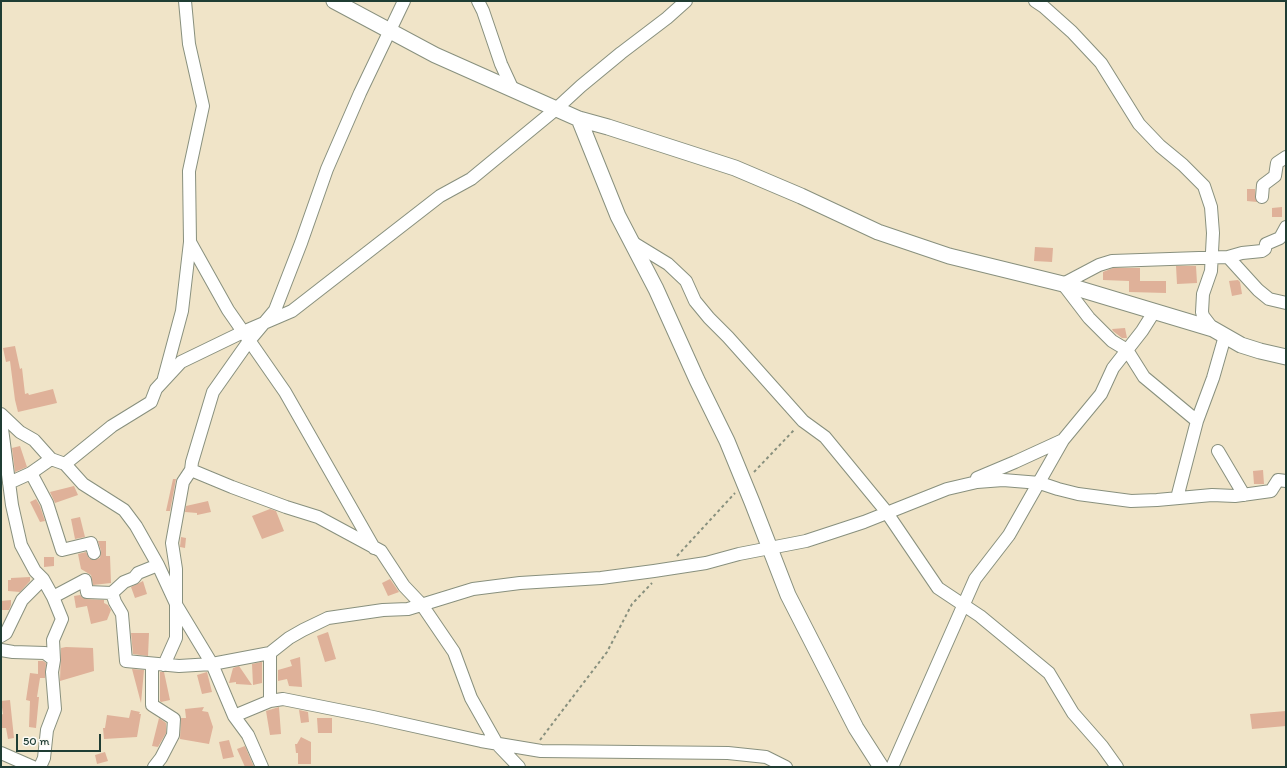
<!DOCTYPE html>
<html>
<head>
<meta charset="utf-8">
<style>
  body { margin:0 }
  #map { position:relative; width:1287px; height:768px; overflow:hidden; background:#f0e4c8; font-family:Itim,sans-serif }
  canvas { display:block }
  .frame { position:absolute; inset:0; border:2px solid #1f3d34; pointer-events:none }
  .scale { position:absolute; left:16px; top:734px; width:85px; height:18px; box-sizing:border-box; border:2px solid #1f3d34; border-top:0; padding-left:5px; font-size:12px; line-height:14px; white-space:nowrap; color:#1f3d34; -webkit-text-stroke:3px #fdfcf7; paint-order:stroke }
</style>
</head>
<body>
<div id="map">
<canvas width="1287" height="768"></canvas>
<div class="frame"></div>
<div class="scale">50 m</div>
</div>
<script>
const ctx = document.querySelector('canvas').getContext('2d');
ctx.lineJoin = 'round';
function paint(path, color) { ctx.fillStyle = color; ctx.fill(path, 'evenodd'); }
const shape = rows => new Path2D(rows.map(r => 'M' + r).join(''));
function strokePath(path, color, width, dash) { ctx.strokeStyle = color; ctx.lineWidth = width; ctx.lineCap = dash ? 'butt' : 'round'; ctx.setLineDash(dash || []); ctx.stroke(path); }
const building = shape([
  [1247,189,1255,189,1255,197,1257,202,1247,201],
  [1282,207,1282,217,1272,217,1272,208],
  [1035,247,1053,248,1052,262,1034,261],
  [1176,266,1196,266,1197,283,1177,284],
  [1113,268,1140,268,1140,281,1166,281,1166,293,1129,292,1129,281,1103,280,1103,272],
  [1238,280,1240,282,1242,294,1232,296,1229,281],
  [1125,328,1127,338,1122,338,1113,331,1112,329],
  [15,346,20,369,22,368,25,394,28,393,29,395,53,389,57,403,18,412,15,400,10,361,6,362,3,348],
  [20,446,27,467,15,472,12,448],
  [1263,470,1264,484,1254,484,1253,471],
  [173,479,176,479,170,511,166,511],
  [74,486,78,495,55,503,50,492],
  [36,499,40,506,45,521,40,522,30,502],
  [208,501,211,512,197,515,197,513,185,512,186,506],
  [270,509,276,511,284,531,262,539,252,516],
  [80,517,85,537,75,539,71,519],
  [181,537,186,538,185,548,180,547],
  [98,541,106,541,106,556,110,556,111,583,93,585,91,575,81,569,78,554,86,552,89,558,93,560,100,558,101,551],
  [44,557,54,557,54,566,44,567],
  [30,577,30,581,20,592,8,591,8,580,11,580,11,578],
  [390,579,399,592,388,596,382,583],
  [143,581,147,594,135,598,131,587],
  [80,595,83,598,86,599,104,600,104,603,108,605,111,610,107,620,91,624,87,606,76,608,74,596],
  [11,600,11,605,9,610,1,610,1,601],
  [328,632,336,659,325,662,317,636],
  [131,633,149,633,148,656,133,654],
  [66,647,93,648,94,671,60,681,61,648],
  [300,657,302,687,289,686,287,679,278,681,278,670,292,666,290,660],
  [38,661,43,661,46,663,45,678,40,678,37,697,39,697,36,728,29,727,30,701,26,700,30,673,38,674],
  [261,662,262,662,262,683,253,685,252,664],
  [239,666,252,685,236,684,236,682,229,683,233,668],
  [132,669,144,670,141,703],
  [160,672,164,672,170,700,161,702,160,701],
  [207,672,212,692,202,694,197,675],
  [10,700,14,738,8,739,6,728,1,728,1,715,3,714,1,701],
  [204,707,202,711,208,712,213,727,209,744,180,739,181,718,186,718,185,709],
  [279,707,281,734,270,735,266,711],
  [131,710,140,712,139,714,141,714,137,737,104,739,103,728,105,728,107,715,129,718],
  [299,710,308,712,309,722,301,723],
  [1286,711,1286,726,1252,729,1250,714],
  [159,718,166,723,166,733,158,747,152,746],
  [317,718,332,718,332,733,318,733],
  [301,737,311,742,311,764,298,764,298,753,296,753,295,744,297,744],
  [229,740,234,757,223,759,219,742],
  [245,746,254,767,245,767,237,749],
  [105,752,108,761,97,764,95,755]
]);
const path = shape([
  [754,472,795,429],
  [677,556,735,493],
  [540,740,607,652,632,604,652,583]
]);
const minor = shape([
  [404,1,360,93,327,169,301,243,275,310,249,341,213,392,192,462,191,470,232,487,286,507,318,517,381,551,404,586,422,605,454,652,471,698,497,744,519,767],
  [478,1,483,11,501,64,513,90],
  [1035,1,1044,7,1072,32,1101,63,1139,124,1160,146,1183,165,1204,186,1211,207,1213,233,1211,271,1203,294,1202,312,1203,316,1213,329],
  [1262,197,1263,185,1275,176,1277,163,1286,157],
  [190,242,228,310,285,392,374,548],
  [632,242,668,264,686,281,695,301,709,318,728,337,803,421,825,437,885,510,938,588,980,616,1049,673,1073,713,1102,746,1117,767],
  [1228,257,1258,290,1269,299,1286,303],
  [164,378,182,311,190,242,189,171,203,106,189,44,185,1],
  [1,414,20,432,34,440,51,459,65,464,83,484,124,510,136,526,158,565,177,606,212,664,234,716,248,735,262,767],
  [1,421,12,505,21,545,35,571,43,579,53,597,62,619,53,640,54,660,52,672,55,709,47,730,44,758,40,767],
  [1197,421,1144,377,1127,350,1112,341,1089,318,1063,284,1099,265,1112,261,1228,257,1242,253,1262,251,1265,249,1266,244,1280,238,1286,227],
  [1218,451,1244,495],
  [65,464,112,426,151,402,156,389,181,362,243,332,292,311,440,196,471,179,556,109,581,86,621,53,667,18,686,1],
  [31,473,47,503,62,550,91,543,94,553],
  [977,478,1015,462,1063,440],
  [9,483,31,473,51,459],
  [1177,498,1197,421,1213,378,1225,336],
  [112,593,124,582,134,578,138,573,158,565],
  [53,597,85,580,87,592,112,593,115,602,122,614,126,661,179,666,212,664,270,653,289,638,303,630,328,618,383,610,408,609,473,589,520,583,601,578,654,571,706,563,739,554,806,541,864,522,947,489,977,482,1003,480,1040,483,1058,489,1078,494,1131,501,1157,500,1212,495,1235,496,1271,491,1278,480,1286,481],
  [1,636,6,633,22,600,43,579],
  [1,650,13,652,45,653,54,660],
  [152,664,152,705,174,719,173,735,161,758,154,767],
  [164,665,176,638,176,569,172,543,183,482,191,470],
  [270,701,270,653],
  [234,716,270,701,283,699,373,717,481,741,541,751,728,753,766,757,786,767],
  [1,753,33,767],
  [892,767,975,579,1009,535,1063,440,1101,394,1113,368,1142,331,1154,312]
]);
const tertiary = shape([
  [334,1,435,55,579,119,608,127,735,168,801,196,878,232,949,256,1063,284,1213,329,1241,345,1260,351,1286,357],
  [579,119,618,216,656,289,697,380,727,441,752,502,788,595,856,728,881,767]
]);
paint(building, '#dfb199');
strokePath(minor, '#88907e', 14);
strokePath(tertiary, '#88907e', 17);
strokePath(path, '#88907e', 2, [3, 3]);
strokePath(minor, '#fff', 12);
strokePath(tertiary, '#fff', 15);
</script>
</body>
</html>
